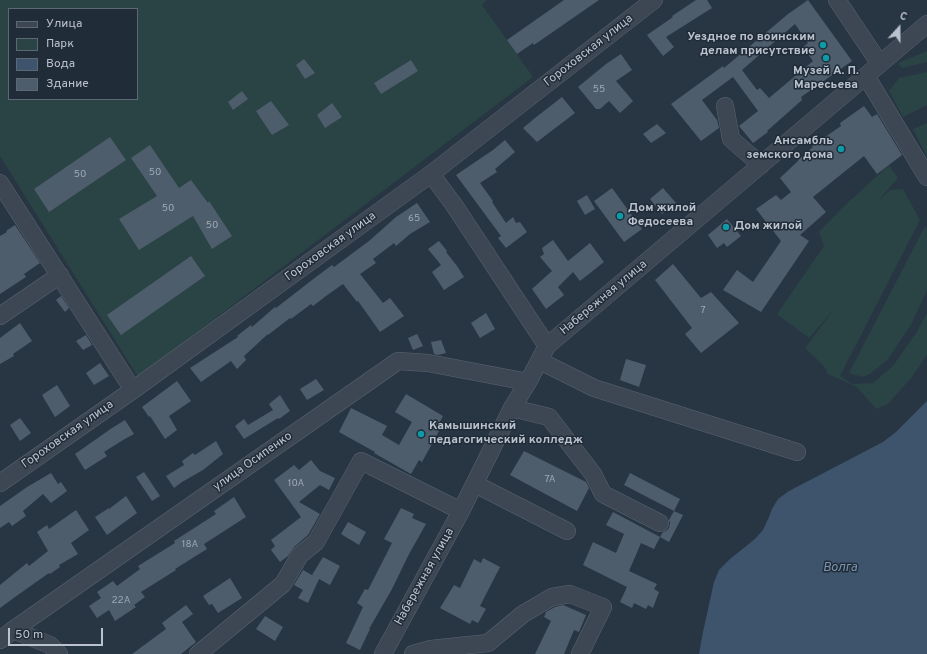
<!DOCTYPE html>
<html>
<head>
<meta charset="utf-8">
<style>
  body { margin:0 }
  #map { position:relative; width:927px; height:654px; overflow:hidden; background:#283644; font-family:Overpass,sans-serif }
  canvas { display:block }
  .legend { position:absolute; left:8px; top:8px; width:130px; height:92px; box-sizing:border-box; background:#212c39; border:1px solid #5e6874; margin:0; padding:5px 7px; list-style:none; font-size:12px; color:#bac2cd }
  .legend li { display:flex; align-items:center; gap:8px; height:20px }
  .legend b { width:20px; border:1px solid #5e6874 }
  .north { position:absolute; left:879px; top:8px; width:40px; height:40px; -webkit-text-stroke:3px #212c39; paint-order:stroke; rotate:21deg; font-size:11px; font-weight:700; line-height:16px; text-align:center; color:#bac2cd }
  .north::after { content:''; display:block; margin:auto; width:14px; height:18px; background:#bac2cd; clip-path:polygon(50% 0,100% 100%,50% 72%,0 100%) }
  .scale { position:absolute; left:8px; top:628px; width:95px; height:18px; box-sizing:border-box; border:2px solid #bac2cd; border-top:0; padding-left:5px; font-size:12px; line-height:14px; white-space:nowrap; color:#bac2cd; -webkit-text-stroke:3px #212c39; paint-order:stroke }
</style>
</head>
<body>
<div id="map">
<canvas width="927" height="654"></canvas>
<ul class="legend">
<li><b style="height:5px;background:#3c4753"></b>Улица</li>
<li><b style="height:11px;background:#2a4345"></b>Парк</li>
<li><b style="height:11px;background:#3e546c"></b>Вода</li>
<li><b style="height:11px;background:#4e5d6c"></b>Здание</li>
</ul>
<div class="north">С</div>
<div class="scale">50 m</div>
</div>
<script>
const ctx = document.querySelector('canvas').getContext('2d');
ctx.lineJoin = 'round';
function paint(path, color) { ctx.fillStyle = color; ctx.fill(path, 'evenodd'); }
const shape = rows => new Path2D(rows.map(r => 'M' + r).join(''));
function strokePath(path, color, width, dash) { ctx.strokeStyle = color; ctx.lineWidth = width; ctx.lineCap = dash ? 'butt' : 'round'; ctx.setLineDash(dash || []); ctx.stroke(path); }
function drawText(font, color, halo, rows, align = 'center') {
  ctx.font = font + ' Overpass,sans-serif'; ctx.lineWidth = 3; ctx.setLineDash([]); ctx.textBaseline = 'middle'; ctx.strokeStyle = halo; ctx.fillStyle = color; for (const [text, x, y, turn = 0] of rows) {
    ctx.save(); ctx.translate(x, y); ctx.rotate((+turn || 0) * Math.PI / 180); ctx.textAlign = isNaN(turn) ? turn : align; if (halo) ctx.strokeText(text, 0, 0); ctx.fillText(text, 0, 0); ctx.restore();
  }
}
const green = shape([
  [0,0,487,0,482,5,507,40,533,77,138,377,0,156],
  [9,9,137,9,137,99,9,99],
  [927,51,927,62,902,68,898,63],
  [927,72,927,105,903,117,889,91,899,78],
  [927,123,927,157,913,129],
  [889,165,898,178,877,202,890,190,903,189,920,220,840,376,852,384,873,383,893,366,916,333,927,313,927,355,912,377,888,404,876,409,857,387,828,374,824,366,805,348,835,308,809,338,777,314,824,246,819,232,841,209],
  [925,226,927,230,927,290,912,323,888,359,871,373,863,377,849,373]
]);
const water = shape([
  [927,401,927,654,699,654,703,632,714,582,719,570,730,559,755,539,763,530,769,517,772,509,778,499,789,491,883,442,896,432]
]);
const building = shape([
  [564,0,599,0,534,45,533,43,517,54,507,40],
  [696,0,707,0,712,8,666,37,674,47,663,56,647,35,673,17,672,16],
  [808,0,852,61,801,97,802,100,767,131,768,132,753,143,739,126,758,111,733,77,702,100,717,120,719,128,701,141,671,104,723,66,724,68,788,14],
  [795,24,808,43,803,47,813,61,769,98,760,88,757,90,742,70],
  [621,54,632,70,616,81,633,101,620,113,609,101,600,109,596,109,578,87,606,64],
  [304,59,315,73,305,79,296,65],
  [411,60,418,71,381,94,374,83],
  [242,91,248,99,233,110,228,102],
  [562,97,575,113,537,142,523,128,535,118],
  [271,101,289,125,272,135,256,111],
  [332,103,342,117,325,128,317,115],
  [864,106,872,117,877,114,902,155,877,174,864,156,813,197,826,212,800,235,809,241,761,312,723,290,737,270,753,282,781,241,756,209,776,195,781,200,791,192,780,178,798,161,798,160,813,147,812,146,841,126,840,123],
  [657,124,666,133,651,143,643,134],
  [110,137,126,160,49,212,34,189],
  [505,140,515,152,495,169,497,172,480,183,493,201,492,202,506,223,513,217,516,223,520,222,527,232,506,248,498,238,501,236,456,175,493,150],
  [150,145,179,188,191,180,208,203,209,201,232,236,212,249,193,216,139,250,119,219,157,196,131,158],
  [612,188,642,229,624,242,594,201],
  [663,188,676,203,662,214,650,199],
  [587,195,595,209,585,215,577,201],
  [417,203,430,222,410,234,396,246,394,243,373,259,376,263,360,274,383,303,390,298,404,316,380,332,358,301,357,302,343,284,326,296,313,306,311,304,291,319,290,318,268,335,268,334,244,356,246,360,237,369,231,361,201,382,190,368,238,337,237,336,251,325,252,327,275,307,276,308,312,280,332,265,334,267,369,241,396,217],
  [727,219,741,236,727,247,724,243,717,248,708,235],
  [15,225,40,263,24,274,26,277,0,294,0,236,7,232,6,231],
  [553,240,568,261,590,243,604,262,580,281,573,272,558,287,564,295,546,309,532,289,552,271,540,257,544,254,542,248],
  [439,241,447,251,446,252,457,266,464,277,444,290,432,272,441,265,428,249],
  [191,256,205,276,121,335,107,315],
  [673,264,701,298,711,292,739,323,701,353,685,334,692,328,655,280],
  [61,296,69,308,65,312,56,300],
  [486,313,495,329,480,338,471,323],
  [20,323,32,341,13,354,14,356,0,364,0,338],
  [417,334,423,346,413,350,408,338],
  [86,335,92,345,83,350,76,341],
  [441,340,446,353,438,355,434,354,431,342],
  [626,359,646,365,639,387,620,380],
  [100,363,109,376,94,385,86,373],
  [316,379,324,390,307,400,300,389],
  [177,381,191,401,169,416,177,430,165,439,150,416,149,417,142,407],
  [57,385,70,406,55,417,42,395],
  [406,394,443,416,436,429,439,431,422,462,419,460,411,474,374,453,375,452,339,432,351,408,387,426,382,435,399,445,412,422,395,412],
  [280,395,290,411,279,419,278,418,244,439,235,426,244,419,248,425,273,410,269,404],
  [20,418,31,433,20,441,10,425],
  [125,420,134,434,123,440,104,452,107,456,85,470,75,454,112,428],
  [216,441,223,454,203,470,182,482,174,488,166,476,184,465,182,461,193,453,195,455],
  [524,451,586,482,589,488,577,511,510,475],
  [311,460,320,471,335,478,329,490,320,485,299,502,320,514,308,535,294,547,288,556,280,562,271,550,275,546,271,540,301,517,274,480,294,465,299,470],
  [144,472,160,496,152,501,136,477],
  [51,473,58,484,61,482,67,491,51,503,43,494,23,511,26,516,12,526,9,522,0,528,0,506,27,487],
  [630,473,680,499,674,511,624,485],
  [126,496,137,513,107,535,95,517,109,508,109,509],
  [234,497,246,517,204,544,207,549,175,569,176,570,141,592,145,597,134,605,136,607,115,621,109,610,97,618,89,606,101,598,97,592,113,581,117,586,140,569,138,566,175,543,174,541,216,514,214,511],
  [401,508,414,514,412,518,426,524,409,554,392,589,369,629,370,629,360,650,346,643,363,607,357,603,365,589,368,590,392,543,384,539],
  [76,510,89,530,71,543,78,554,59,565,60,567,50,574,49,573,15,597,0,608,0,585,27,563,29,566,48,551,37,532,47,525,49,529],
  [674,511,683,515,669,542,660,537,663,532,666,531,669,528,670,523,669,520],
  [613,512,660,537,654,549,641,543,629,571,657,584,654,589,659,592,653,608,648,605,646,609,634,603,632,608,620,602,627,587,583,565,593,542,616,553,624,534,606,525],
  [348,522,366,532,359,545,341,534],
  [323,557,340,566,330,585,319,579,308,603,298,598,303,590,294,585,303,570,317,578,312,575],
  [483,558,500,567,480,606,486,609,478,623,472,620,470,624,440,608,454,585,460,588,474,559,481,563],
  [230,578,242,598,218,613,212,604,209,605,203,596],
  [186,605,193,614,182,622,196,642,181,654,132,654,166,629,162,623],
  [563,605,586,615,579,632,574,630,564,654,535,654,551,621,544,617,546,612,555,607],
  [265,616,283,627,275,641,256,629]
]);
const minor = shape([
  [837,0,880,64],
  [866,76,927,177],
  [725,106,731,139,761,165],
  [431,174,454,205,547,346],
  [0,183,133,390],
  [0,316,60,275],
  [540,361,594,388,797,452],
  [512,408,549,417,593,474,603,494,660,523],
  [0,483,133,390,431,174,654,0],
  [475,484,567,531],
  [13,630,50,645,59,654],
  [0,640,13,630,398,361,428,363,528,382],
  [198,654,283,584,300,555,316,542,361,461,461,511],
  [383,654,461,511,512,408,528,382,547,346,927,24],
  [413,654,431,649,488,643,523,614,552,597,570,594,603,607,580,654]
]);
const markers = [
  [823,45,4,"#0f9aa8"],
  [826,58,4,"#0f9aa8"],
  [841,149,4,"#0f9aa8"],
  [620,216,4,"#0f9aa8"],
  [726,227,4,"#0f9aa8"],
  [421,434,4,"#0f9aa8"]
];
const numberNames = [
  ["55",599,90],
  ["50",155,173],
  ["50",80,175],
  ["50",168,209],
  ["65",414,219],
  ["50",212,226],
  ["7",703,311],
  ["7А",550,480],
  ["10А",296,484],
  ["18А",190,545],
  ["22А",121,601]
];
const poiNames = [
  ["Уездное по воинским",815,38,"right"],
  ["делам присутствие",815,52,"right"],
  ["Музей А. П.",826,72,"center"],
  ["Маресьева",826,86,"center"],
  ["Ансамбль",833,142,"right"],
  ["земского дома",833,156,"right"],
  ["Дом жилой",628,209],
  ["Федосеева",628,223],
  ["Дом жилой",734,227],
  ["Камышинский",429,427],
  ["педагогический колледж",429,441]
];
const streetNames = [
  ["Гороховская улица",589,51,-38],
  ["Гороховская улица",331,247,-36],
  ["Набережная улица",604,298,-40],
  ["Гороховская улица",68,435,-35],
  ["улица Осипенко",253,462,-35],
  ["Набережная улица",425,577,-61]
];
const waterNames = [
  ["Волга",840,568]
];
paint(green, '#2a4345');
paint(water, '#3e546c');
paint(building, '#4e5d6c');
strokePath(minor, '#5b6571', 18);
strokePath(minor, '#3c4753', 17);
for (const [x, y, r, color] of markers) { const dot = new Path2D(); dot.arc(x, y, r, 0, 2 * Math.PI); ctx.fillStyle = color; ctx.fill(dot); strokePath(dot, '#212c39', 1.5); }
drawText('10px', '#9fa9b5', null, numberNames);
drawText('bold 12px', '#bac2cd', '#212c39', poiNames, 'left');
drawText('12px', '#bac2cd', '#212c39', streetNames);
drawText('italic 13px', '#7b95af', '#212c39', waterNames);
</script>
</body>
</html>
